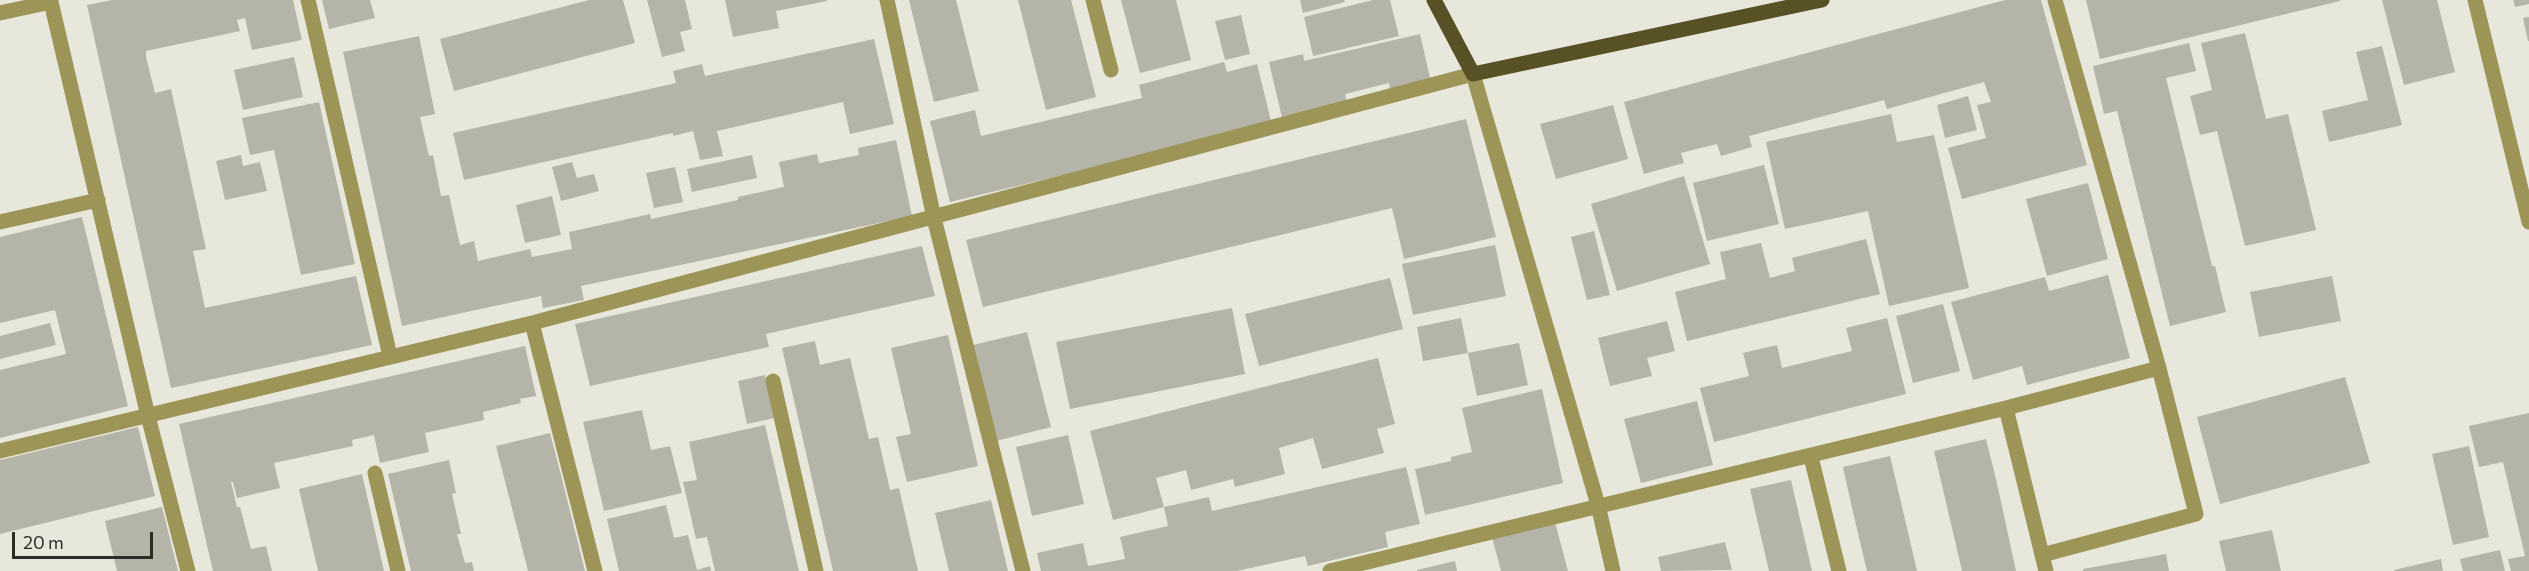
<!DOCTYPE html>
<html>
<head>
<meta charset="utf-8">
<style>
  body { margin:0 }
  #map { position:relative; width:2529px; height:571px; overflow:hidden; background:#e8e7db; font-family:Commissioner,sans-serif }
  canvas { display:block }
  .scale { position:absolute; left:12px; top:532px; width:141px; height:27px; box-sizing:border-box; border:3px solid #2c2c27; border-top:0; padding-left:8px; font-size:18px; line-height:21px; white-space:nowrap; color:#2c2c27; -webkit-text-stroke:4px #e8e7db; paint-order:stroke }
</style>
</head>
<body>
<div id="map">
<canvas width="2529" height="571"></canvas>
<div class="scale">20 m</div>
</div>
<script>
const ctx = document.querySelector('canvas').getContext('2d');
ctx.lineJoin = 'round';
function paint(path, color) { ctx.fillStyle = color; ctx.fill(path, 'evenodd'); }
const shape = rows => new Path2D(rows.map(r => 'M' + r).join(''));
function strokePath(path, color, width, dash) { ctx.strokeStyle = color; ctx.lineWidth = width; ctx.lineCap = dash ? 'butt' : 'round'; ctx.setLineDash(dash || []); ctx.stroke(path); }
const building = shape([
  [112,0,293,0,302,40,252,50,245,18,237,20,240,31,146,51,146,57,155,93,171,89,206,249,193,251,205,308,356,276,372,345,171,388,87,5],
  [322,0,370,0,375,18,329,29],
  [589,0,623,0,635,43,454,91,440,39],
  [647,0,685,0,692,29,680,32,685,51,662,57],
  [725,0,827,0,827,1,776,11,779,28,733,37],
  [909,0,956,0,979,91,934,102],
  [1018,0,1071,0,1096,97,1046,110],
  [1121,0,1176,0,1191,60,1140,73],
  [1300,0,1344,0,1345,2,1303,13],
  [1373,0,1390,0,1399,36,1313,56,1304,17],
  [2005,0,2041,0,2087,165,1962,199,1948,148,1986,138,1977,105,1991,102,1984,82,1887,109,1884,100,1749,136,1752,147,1721,156,1717,144,1681,153,1684,163,1644,174,1624,102],
  [2086,0,2340,0,2340,1,2100,59],
  [2382,0,2437,0,2455,72,2404,85],
  [2513,0,2529,0,2529,4,2515,7],
  [1241,15,1250,54,1225,60,1215,21],
  [2529,17,2529,41,2528,41,2523,18],
  [2245,33,2266,119,2288,114,2316,230,2245,246,2217,131,2200,135,2190,96,2212,90,2201,43],
  [1420,34,1431,82,1391,92,1389,83,1345,94,1348,107,1283,122,1269,62,1303,54,1304,61],
  [419,36,435,114,420,117,429,156,433,155,441,196,449,195,460,245,474,241,478,261,530,249,532,257,572,249,569,232,650,214,651,219,738,200,738,197,784,187,779,162,817,154,819,163,859,155,858,148,896,140,912,216,581,286,584,300,543,308,541,296,402,326,343,52],
  [874,39,894,124,850,134,843,102,717,131,723,156,700,160,693,131,673,136,673,133,464,180,453,133,676,83,673,71,702,64,705,76],
  [2189,43,2196,71,2166,78,2212,266,2215,266,2226,312,2170,326,2117,111,2104,114,2093,66],
  [2382,46,2402,125,2329,142,2322,111,2368,100,2356,52],
  [294,57,303,97,243,110,234,70],
  [1224,62,1227,72,1257,64,1272,125,950,202,930,121,975,110,981,136,1142,98,1139,85],
  [1968,96,1977,130,1945,138,1937,105],
  [319,102,355,264,301,275,274,150,250,155,242,118],
  [1613,105,1628,159,1556,179,1540,124],
  [1891,114,1897,142,1934,135,1969,288,1889,306,1868,211,1785,229,1766,142],
  [1466,119,1496,237,1404,259,1392,208,983,307,966,240],
  [241,155,243,166,260,162,267,191,225,200,216,161],
  [752,155,757,178,692,192,687,169],
  [572,162,577,178,594,174,599,191,561,201,552,167],
  [1764,165,1779,224,1707,241,1693,183],
  [675,167,683,202,654,208,646,173],
  [1684,176,1710,264,1617,291,1591,204],
  [2088,183,2108,259,2047,276,2026,199],
  [552,196,561,235,525,243,516,205],
  [82,217,128,406,0,438,0,370,66,354,55,310,0,323,0,237],
  [1594,231,1610,295,1587,300,1571,237],
  [1866,239,1880,294,1687,341,1675,292,1726,279,1720,252,1761,243,1770,278,1795,271,1792,258],
  [1495,245,1506,296,1413,315,1402,264],
  [922,246,935,296,766,334,769,347,590,386,575,324],
  [2108,275,2130,358,2027,385,2022,366,1973,380,1951,302,2045,277,2049,291],
  [2332,276,2341,321,2259,337,2250,292],
  [1390,278,1403,329,1259,366,1245,314],
  [1943,304,1960,371,1913,383,1896,316],
  [1232,308,1245,374,1070,409,1056,342],
  [1461,318,1468,353,1519,343,1528,385,1477,396,1468,353,1423,361,1417,327],
  [1887,318,1906,394,1714,442,1700,388,1749,376,1743,353,1777,345,1782,368,1852,351,1846,328],
  [1667,321,1675,351,1647,358,1652,376,1610,386,1598,338],
  [50,323,56,345,0,359,0,336],
  [1027,332,1051,427,996,441,973,345],
  [948,335,978,466,907,482,896,437,911,434,891,348],
  [815,341,820,365,850,358,869,439,878,437,890,490,899,488,918,571,833,571,782,348],
  [525,346,536,396,520,399,521,403,483,412,484,420,425,433,429,452,380,463,374,435,352,440,353,446,274,463,280,488,237,498,233,482,231,482,237,507,240,507,251,549,266,546,272,571,213,571,179,424],
  [1378,358,1395,424,1377,429,1384,453,1322,469,1313,438,1279,448,1285,474,1235,487,1233,479,1191,490,1186,470,1156,478,1164,507,1113,520,1090,431],
  [765,375,775,418,747,424,738,381],
  [2345,377,2370,463,2220,504,2197,417],
  [1542,389,1563,483,1425,515,1415,469,1451,461,1451,457,1472,452,1462,408],
  [1697,401,1713,465,1641,483,1624,419],
  [642,410,651,450,670,446,682,493,604,511,583,422],
  [2529,413,2529,571,2511,571,2508,559,2525,556,2503,462,2479,467,2469,426],
  [765,425,799,571,715,571,707,537,696,539,683,482,697,480,689,442],
  [138,427,155,496,0,534,0,460],
  [550,433,562,479,585,571,528,571,496,446],
  [1068,435,1084,504,1032,516,1016,447],
  [1986,439,1996,479,2016,571,1962,571,1934,451],
  [2469,446,2489,537,2453,545,2432,454],
  [1890,456,1900,498,1917,571,1867,571,1852,508,1843,467],
  [449,460,456,493,452,494,461,534,457,534,465,563,472,562,474,571,411,571,388,474],
  [1406,467,1420,524,1385,532,1388,547,1308,566,1305,556,1237,571,1041,571,1037,553,1083,543,1088,566,1125,559,1120,537,1168,526,1164,507,1209,497,1212,511],
  [362,474,384,571,318,571,299,489],
  [1791,480,1812,571,1769,571,1750,489],
  [991,500,1008,571,949,571,935,513],
  [666,505,674,538,688,535,697,570,710,566,711,571,619,571,607,519],
  [162,507,178,571,117,571,105,521],
  [1555,522,1568,571,1501,571,1492,537],
  [2272,530,2281,571,2226,571,2219,541],
  [1725,542,1732,570,1661,571,1658,557],
  [2500,550,2505,571,2463,571,2460,559],
  [2166,554,2169,571,2083,571,2083,569],
  [2441,559,2443,571,2394,571,2394,570],
  [1455,561,1457,571,1417,571,1417,570]
]);
const minor = shape([
  [308,0,390,356],
  [887,0,934,218,1023,571],
  [1093,0,1111,70],
  [2475,0,2529,222],
  [0,13,51,2,148,416,188,571],
  [0,222,98,200],
  [532,323,595,571],
  [773,381,816,571],
  [0,451,532,323,1473,74,1598,505,1613,571],
  [1811,457,1839,571],
  [375,473,398,571],
  [2042,555,2196,514,2159,368],
  [1330,571,2006,408],
  [2046,571,2006,408,2159,368,2055,0]
]);
const major = shape([
  [1434,0,1473,74,1822,0]
]);
paint(building, '#b5b4a9');
strokePath(minor, '#9d9557', 15);
strokePath(major, '#575125', 15);
</script>
</body>
</html>
